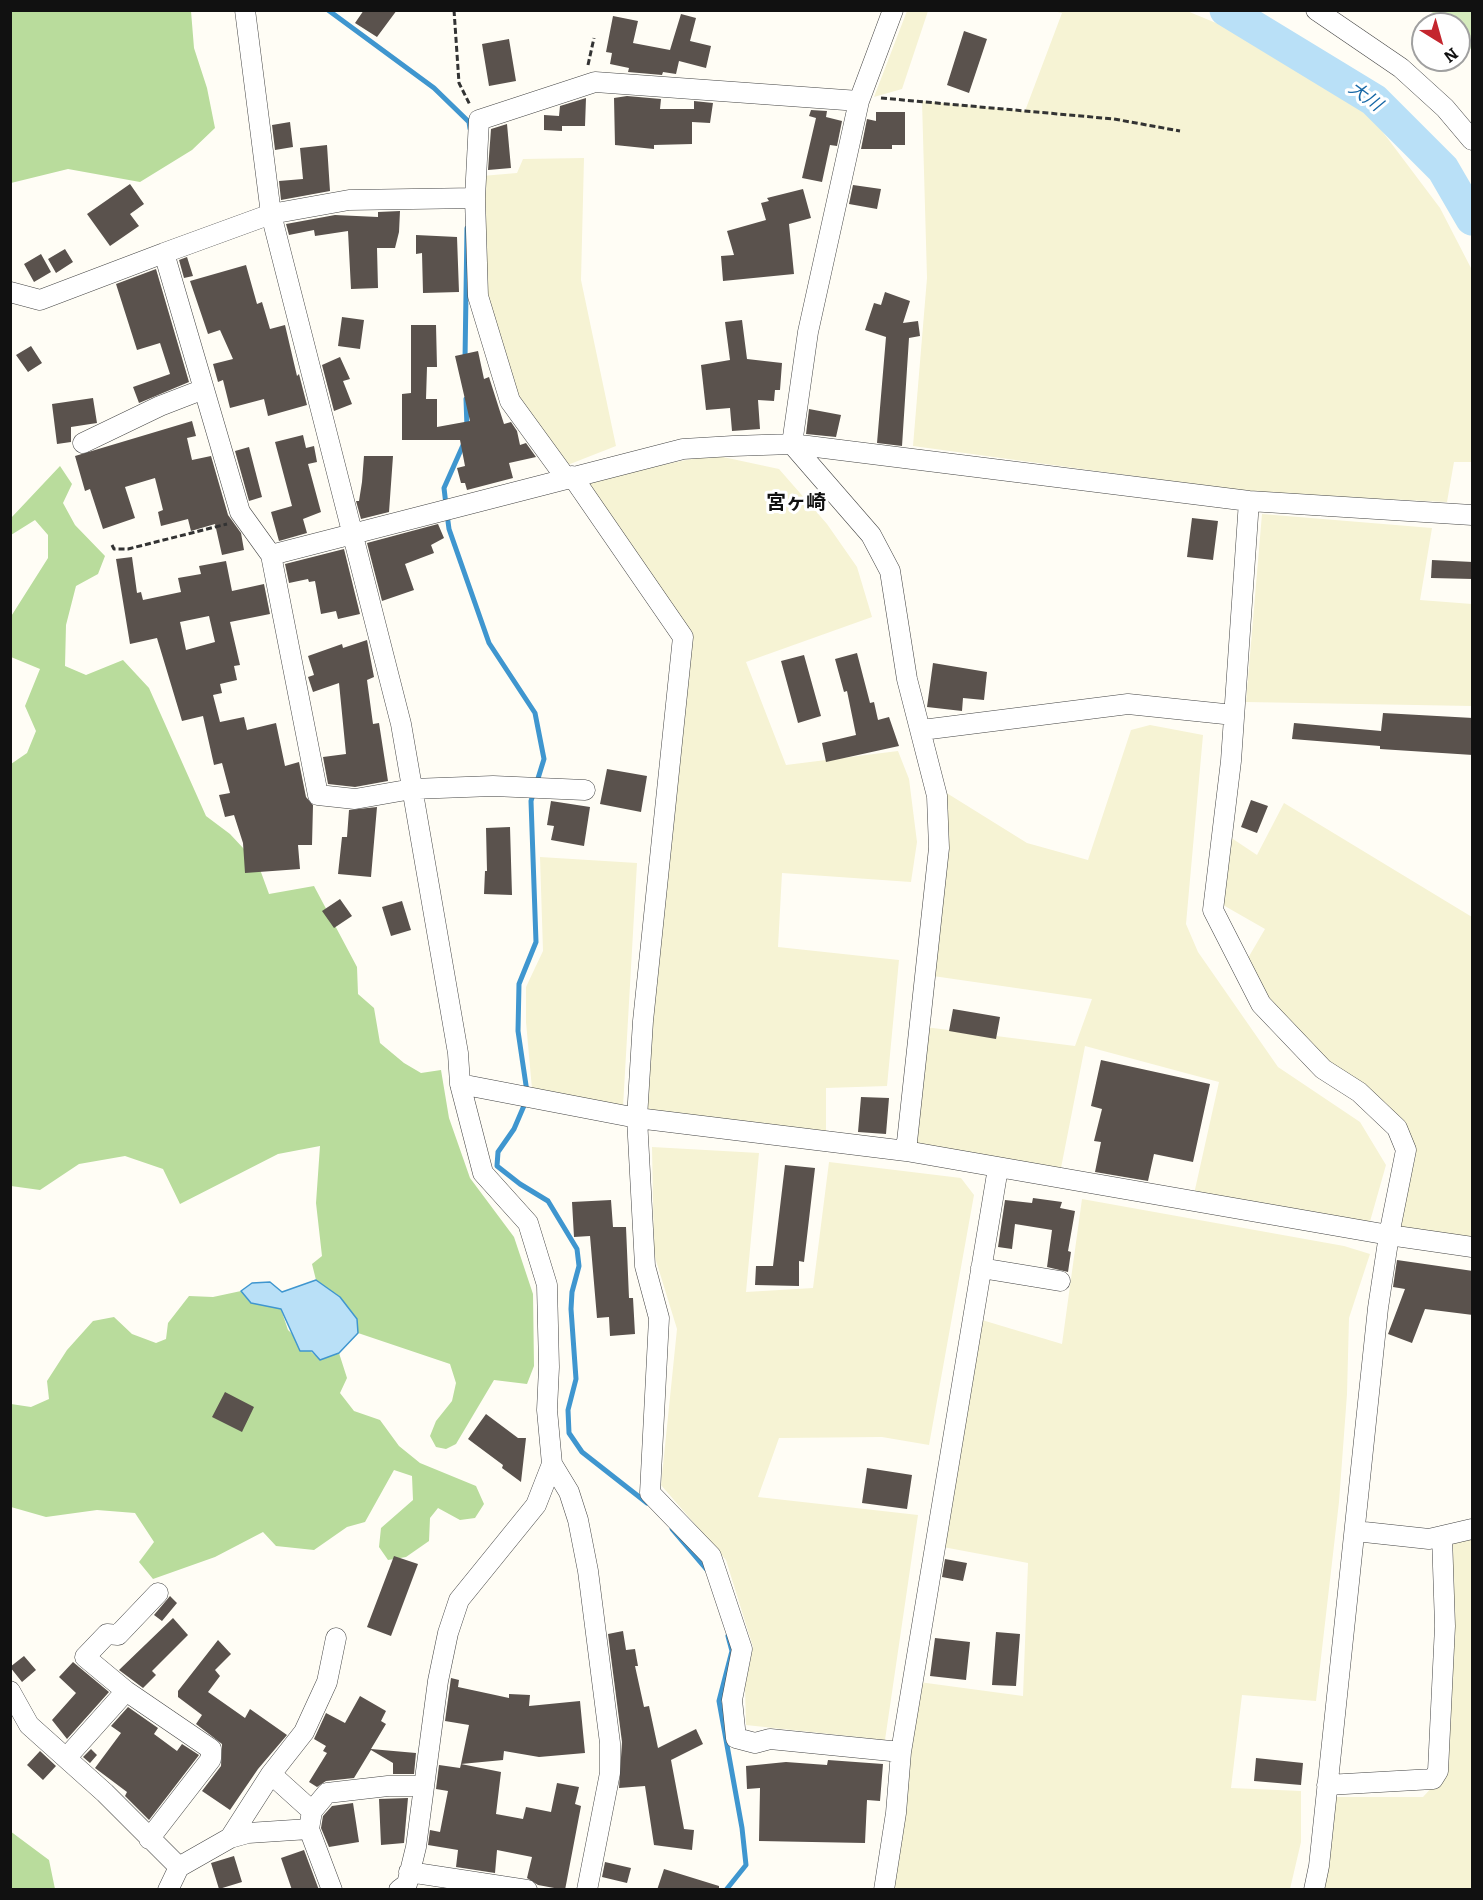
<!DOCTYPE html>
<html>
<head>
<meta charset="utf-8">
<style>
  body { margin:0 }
  #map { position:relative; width:1483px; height:1900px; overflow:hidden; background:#fffdf5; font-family:Bitter,serif }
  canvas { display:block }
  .frame { position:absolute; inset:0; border:12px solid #111; pointer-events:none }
  .north { position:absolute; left:1411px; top:12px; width:60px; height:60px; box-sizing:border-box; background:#fff; border:2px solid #a0a0a0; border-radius:50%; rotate:143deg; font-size:16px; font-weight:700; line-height:24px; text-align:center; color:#111 }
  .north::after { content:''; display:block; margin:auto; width:21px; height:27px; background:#c4262e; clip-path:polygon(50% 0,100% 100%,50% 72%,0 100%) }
</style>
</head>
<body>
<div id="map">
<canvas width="1483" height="1900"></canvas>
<div class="frame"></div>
<div class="north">N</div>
</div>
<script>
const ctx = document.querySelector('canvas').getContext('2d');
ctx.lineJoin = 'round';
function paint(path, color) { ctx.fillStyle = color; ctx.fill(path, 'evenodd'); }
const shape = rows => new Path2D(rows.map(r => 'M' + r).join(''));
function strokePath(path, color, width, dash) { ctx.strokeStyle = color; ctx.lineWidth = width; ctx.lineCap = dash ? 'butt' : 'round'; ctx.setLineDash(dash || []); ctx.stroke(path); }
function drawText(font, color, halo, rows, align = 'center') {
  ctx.font = font + ' Bitter,"Noto Sans JP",serif'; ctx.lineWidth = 6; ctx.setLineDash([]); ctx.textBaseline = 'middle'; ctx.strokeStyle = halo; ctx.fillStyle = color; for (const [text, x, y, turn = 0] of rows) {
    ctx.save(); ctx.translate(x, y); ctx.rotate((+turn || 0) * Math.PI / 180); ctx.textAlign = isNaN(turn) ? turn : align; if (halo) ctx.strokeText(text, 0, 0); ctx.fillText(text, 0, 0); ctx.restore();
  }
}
const farmland = shape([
  [907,11,928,11,902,89,874,97],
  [1053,11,1187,11,1221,25,1367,111,1440,208,1472,270,1472,462,1454,462,1447,502,1258,493,913,446,927,278,922,101,1025,111,1062,13],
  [584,158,581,280,616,446,565,466,516,400,483,295,482,176,517,173,523,159],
  [723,457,779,469,827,524,857,567,872,617,746,662,786,765,898,751,909,779,917,842,911,882,782,873,778,947,899,960,887,1086,826,1088,826,1135,646,1111,652,1001,691,635,583,481,696,458],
  [1262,514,1432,528,1420,600,1472,604,1472,706,1246,702],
  [1150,725,1203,735,1186,924,1198,952,1278,1067,1360,1122,1386,1165,1369,1225,1194,1194,1219,1082,1085,1046,1060,1173,913,1147,925,1027,1075,1046,1092,999,933,976,945,792,1027,843,1088,860,1131,730],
  [1284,803,1472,917,1472,1242,1398,1231,1416,1154,1408,1134,1330,1067,1267,999,1248,958,1265,929,1223,905,1230,837,1257,855],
  [540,857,637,863,623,1107,532,1089,526,1022,526,987,543,951],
  [652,1147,759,1153,746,1292,813,1288,829,1162,961,1178,974,1195,929,1445,882,1437,779,1438,758,1497,918,1515,885,1740,746,1725,745,1686,753,1647,726,1560,661,1485,677,1329,654,1254],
  [1082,1199,1344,1246,1370,1254,1349,1318,1347,1394,1339,1502,1316,1701,1242,1695,1231,1788,1301,1791,1301,1842,1290,1889,891,1890,919,1682,1023,1696,1028,1563,943,1547,982,1320,1062,1344],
  [1472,1537,1472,1889,1320,1890,1331,1797,1423,1797,1435,1784,1449,1541]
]);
const green = shape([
  [1430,11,1472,11,1472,51,1459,33,1459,24,1450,24]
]);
const forest = shape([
  [10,11,191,11,194,48,207,88,215,128,192,150,140,182,68,169,11,183],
  [60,466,72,484,63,503,75,525,105,556,98,574,76,586,66,625,65,666,86,675,123,660,149,688,206,816,230,834,258,864,269,894,314,886,357,967,358,994,374,1008,380,1043,404,1063,421,1073,441,1070,449,1118,470,1178,514,1237,533,1294,534,1366,527,1384,494,1380,456,1444,446,1449,436,1447,430,1436,436,1421,452,1401,456,1383,450,1364,358,1333,357,1319,340,1297,316,1280,312,1264,322,1256,316,1203,320,1146,278,1154,180,1204,163,1169,125,1156,79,1164,40,1190,11,1186,11,764,27,753,36,731,25,706,40,669,11,657,10,618,48,558,48,535,35,520,11,535,11,518],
  [241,1291,251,1303,281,1309,288,1330,320,1360,339,1353,347,1378,340,1393,354,1411,380,1420,399,1446,420,1463,476,1486,484,1504,475,1518,460,1520,438,1508,430,1518,429,1541,406,1557,388,1560,379,1547,381,1528,413,1500,412,1476,394,1470,365,1522,347,1527,314,1550,276,1546,263,1532,215,1557,153,1579,139,1562,154,1542,135,1513,97,1510,46,1517,11,1507,11,1404,31,1407,49,1399,47,1381,67,1350,93,1321,114,1317,132,1334,156,1343,166,1339,168,1323,189,1296,213,1297],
  [10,1831,49,1860,55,1889,11,1889]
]);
const water = shape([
  [316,1280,340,1297,357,1319,358,1333,339,1353,320,1360,312,1351,300,1351,281,1309,251,1303,241,1291,252,1283,270,1282,282,1292,316,1280]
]);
const stream = shape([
  [328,10,434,88,469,122,470,129],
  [465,359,467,228],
  [466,399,467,428],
  [446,505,444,488,464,443],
  [447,514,449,529,489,643,535,713,544,759,531,801,536,942,519,984,518,1031,527,1092],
  [526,1101,514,1129,498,1152,497,1166,520,1184,548,1201,577,1249,579,1266,572,1292,571,1309,576,1379,568,1410,569,1433,582,1452,647,1503],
  [672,1529,707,1570],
  [726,1890,746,1865,742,1828,719,1701,732,1651,728,1636]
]);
const river = shape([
  [1226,10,1374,100,1443,169,1472,219]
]);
const building = shape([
  [364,10,397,10,377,37,355,23],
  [681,14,696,18,690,41,711,46,706,68,679,61,676,74,663,72,662,75,628,72,629,68,610,64,612,53,606,52,613,16,638,21,633,43,670,50],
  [964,31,987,39,969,93,947,85],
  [509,39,516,81,489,86,482,44],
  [627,96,661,99,660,109,694,109,694,101,713,103,710,123,692,122,692,144,654,145,654,149,615,145,614,98],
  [586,98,585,126,562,126,562,131,544,130,544,115,559,116,560,106],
  [811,110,827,111,826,117,842,121,837,146,830,145,822,182,802,178,816,118,809,116],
  [876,112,905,112,905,145,892,145,892,149,861,149,867,119,876,121],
  [290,122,293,147,275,150,272,125],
  [507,124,511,168,488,170,491,129],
  [327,145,330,191,281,200,279,181,303,179,300,148],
  [130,184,144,204,130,214,139,226,110,246,87,214],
  [853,185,881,189,877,209,849,204],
  [803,189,811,218,789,224,794,274,723,281,721,256,734,255,727,231,766,220,761,203,769,201,767,198],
  [400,211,399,232,395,248,377,248,378,288,351,289,348,231,315,236,314,230,289,235,286,224,335,215,378,217,378,212],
  [416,235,457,237,459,292,423,293,422,253,416,254],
  [65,249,73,262,56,273,48,259],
  [41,254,51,272,34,282,24,264],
  [187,257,193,276,184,278,179,260],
  [246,265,257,304,262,302,270,329,285,325,297,376,299,374,307,405,268,416,264,399,230,408,223,380,218,382,213,364,233,359,220,330,208,334,190,281],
  [156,269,189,382,139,403,133,387,170,374,160,343,137,350,116,284],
  [885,292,910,301,903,323,918,321,920,336,909,338,902,446,877,443,886,337,865,330,874,303,881,305],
  [342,317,364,320,360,349,338,346],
  [742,320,747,359,782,363,780,390,775,390,774,401,758,400,760,429,732,431,730,408,706,410,701,365,730,360,725,322],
  [411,325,436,325,437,367,427,367,426,399,437,399,437,427,470,421,455,356,478,351,484,379,489,377,504,424,511,422,517,431,520,445,526,443,536,457,509,463,513,478,467,490,465,483,461,483,457,468,465,466,460,440,402,440,402,394,411,393],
  [31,346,42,363,28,372,16,355],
  [340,357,350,379,343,381,352,404,334,411,322,365],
  [93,398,97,423,71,427,71,442,57,444,52,404],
  [809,409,841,415,836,437,806,434],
  [192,421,196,436,187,438,192,460,211,456,228,515,241,533,244,550,222,555,215,524,191,531,188,519,161,526,158,512,163,510,155,478,125,487,135,518,103,529,90,489,85,491,75,456],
  [303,435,306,448,314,446,317,462,308,464,321,512,303,519,307,533,279,541,271,512,292,506,275,442],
  [249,447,262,497,249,501,235,451],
  [364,456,393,456,389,512,361,519,356,501,359,501,362,482],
  [1192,518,1218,521,1213,560,1187,557],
  [438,524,444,538,431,545,434,553,405,564,414,590,382,601,367,543],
  [344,549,360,614,338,619,336,611,321,614,315,581,309,582,308,579,289,583,285,564],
  [132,557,137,593,141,592,143,600,181,592,178,578,201,574,199,566,226,561,232,591,264,584,270,614,230,622,240,665,234,666,237,680,220,684,222,693,213,695,220,722,244,717,247,730,276,723,285,766,299,762,306,797,313,805,312,845,298,845,300,869,245,873,243,843,234,815,225,817,219,795,230,793,222,763,214,765,203,716,182,721,157,638,130,644,116,559],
  [209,616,215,642,186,650,180,622],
  [1432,560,1473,562,1473,579,1431,578],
  [367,640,374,677,367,680,373,724,379,723,388,781,355,787,328,784,323,757,346,754,339,683,313,692,308,677,314,675,308,656,342,644,343,648],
  [857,653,870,703,874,702,878,720,889,717,899,746,826,762,822,743,856,735,847,691,844,692,835,659],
  [804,655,821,716,798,723,781,661],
  [933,663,987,672,984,700,963,698,962,711,927,707],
  [1383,713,1473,718,1473,755,1380,749,1380,746,1292,739,1294,723,1381,731],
  [607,769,647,776,641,812,600,804],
  [1251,800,1268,806,1257,833,1241,827],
  [551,801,590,807,584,846,551,840,554,826,547,825],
  [377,807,371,877,338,874,342,837,347,837,349,810],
  [510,827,512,895,484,894,485,871,487,871,486,828],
  [340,899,352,916,334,928,322,911],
  [402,901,411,930,391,936,382,907],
  [953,1009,1000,1017,996,1039,949,1031],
  [1101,1060,1210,1084,1193,1162,1154,1154,1148,1181,1095,1172,1101,1142,1094,1141,1102,1109,1091,1106],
  [861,1097,889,1098,886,1134,858,1132],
  [785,1165,815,1168,804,1262,799,1261,799,1286,755,1285,756,1266,773,1266],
  [1033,1198,1062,1202,1060,1208,1075,1211,1068,1251,1071,1252,1068,1272,1047,1267,1052,1230,1015,1224,1012,1249,998,1247,1005,1200,1032,1203],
  [611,1200,613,1227,626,1227,629,1298,633,1298,635,1334,610,1336,609,1317,597,1318,590,1236,574,1237,572,1202],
  [1397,1260,1473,1271,1473,1315,1425,1309,1412,1343,1388,1334,1405,1289,1393,1287],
  [225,1392,254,1407,242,1432,212,1417],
  [486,1414,518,1438,526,1438,521,1482,502,1468,503,1465,468,1439],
  [867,1468,912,1475,907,1509,862,1503],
  [394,1556,418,1564,391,1636,367,1627],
  [945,1559,967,1563,963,1581,942,1577],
  [170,1596,177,1603,162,1621,154,1615],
  [173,1618,188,1635,152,1671,156,1675,143,1688,119,1670],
  [623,1631,626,1650,635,1649,638,1666,635,1666,644,1707,649,1706,658,1748,696,1729,703,1744,671,1760,684,1829,694,1830,692,1850,654,1845,645,1786,619,1788,622,1742,608,1634],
  [996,1632,1020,1634,1016,1686,992,1685],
  [935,1638,970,1642,966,1680,930,1676],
  [218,1640,231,1654,215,1670,220,1676,208,1692,245,1718,250,1709,287,1735,258,1769,230,1810,202,1791,221,1766,222,1744,196,1724,202,1715,178,1697,178,1691],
  [24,1656,36,1670,22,1682,10,1667],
  [73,1662,109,1692,67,1739,52,1720,76,1693,59,1677],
  [451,1678,459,1680,458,1687,509,1698,509,1694,530,1695,529,1706,580,1701,585,1753,539,1757,504,1751,503,1760,461,1764,469,1725,445,1721],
  [360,1696,386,1711,381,1721,386,1724,371,1749,416,1753,414,1774,393,1774,393,1763,371,1750,354,1778,326,1781,317,1787,309,1782,327,1753,323,1751,326,1746,314,1739,326,1713,345,1723],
  [128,1707,158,1728,154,1734,177,1751,182,1744,199,1755,149,1820,125,1796,127,1792,95,1768,121,1733,111,1726],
  [91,1749,97,1755,90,1763,83,1757],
  [40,1751,56,1766,43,1780,27,1765],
  [1256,1758,1303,1763,1301,1785,1254,1781],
  [828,1760,883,1764,880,1801,867,1800,865,1843,759,1841,760,1788,747,1789,746,1766,786,1762,827,1765],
  [461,1764,501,1772,496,1814,523,1819,526,1807,551,1812,557,1783,579,1787,575,1804,581,1806,565,1890,538,1885,527,1878,532,1857,497,1850,495,1873,456,1867,458,1850,428,1845,430,1830,440,1832,448,1791,436,1789,439,1765,460,1768],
  [408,1798,404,1843,381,1845,379,1799],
  [353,1803,359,1842,329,1847,321,1828,323,1816,332,1806],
  [304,1850,319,1890,292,1890,281,1858],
  [234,1856,242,1882,219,1889,211,1863],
  [605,1862,631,1868,627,1883,602,1877],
  [664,1869,719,1886,719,1890,657,1890]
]);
const path = shape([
  [454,10,459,83,470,105],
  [588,65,594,38],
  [881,98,1114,119,1180,131],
  [112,545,114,549,128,549,227,524]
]);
const street = shape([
  [245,10,271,214,401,724,458,1053,460,1084,483,1173,528,1223,547,1285,549,1367,547,1410,552,1464,536,1505,459,1600,448,1633,438,1681,416,1847,407,1884,399,1890],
  [893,10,859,101,808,332,792,444,871,535,890,571,907,679,937,796,939,848,906,1151],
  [1316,10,1401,68,1445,108,1472,140],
  [475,198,479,120,595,82,859,101],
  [10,292,40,300,164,253],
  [83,443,160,406,204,389],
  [572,476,683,637,643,1021,637,1118,645,1266,659,1318,650,1493,711,1556,742,1649,732,1700,736,1738,755,1743,770,1739,901,1752],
  [566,478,510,401,478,296,475,198,349,200,271,214,164,253,240,512,271,555,318,795,355,799,412,789,493,786,585,790],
  [1249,501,1231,761,1213,910,1261,1004,1323,1069,1359,1092,1397,1128,1406,1150,1389,1235,1378,1308,1319,1866,1314,1890],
  [271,555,683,449,733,446,792,444,1249,501,1472,515],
  [922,730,1128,704,1234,715],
  [460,1084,637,1118,906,1151,1389,1235,1472,1247],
  [981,1268,1060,1281],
  [552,1464,569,1492,578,1520,588,1571,610,1743,610,1773,587,1890],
  [1355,1531,1429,1539,1472,1529],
  [10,1691,29,1725,105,1793,179,1867],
  [126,1691,211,1749,211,1759,149,1839],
  [67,1757,126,1691,85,1657,107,1634,118,1635,158,1593],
  [1327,1785,1433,1779,1438,1771,1445,1626,1442,1536],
  [312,1811,271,1774,304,1732,327,1682,336,1638],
  [230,1838,271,1774],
  [409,1872,527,1890],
  [168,1890,179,1867,230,1838,248,1833,309,1829],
  [332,1890,309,1829,312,1811,327,1793,388,1786,424,1786],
  [884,1890,896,1813,901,1752,998,1168]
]);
const waterNames = [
  ["大川",1365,97,36]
];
const quarterNames = [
  ["宮ヶ崎",796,503]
];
paint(farmland, '#f6f3d4');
paint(green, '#d5ebbd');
paint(forest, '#b9dc9c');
paint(water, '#b9e0f7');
strokePath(water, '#3f96cf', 1.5);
strokePath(stream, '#3f96cf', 5);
strokePath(river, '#b9e0f7', 33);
paint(building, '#5a524d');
strokePath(street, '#444', 21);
strokePath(path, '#333', 3, [6, 3]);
strokePath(street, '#fff', 20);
drawText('italic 18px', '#1768a6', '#fff', waterNames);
drawText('bold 20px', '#111', '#fff', quarterNames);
</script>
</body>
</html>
